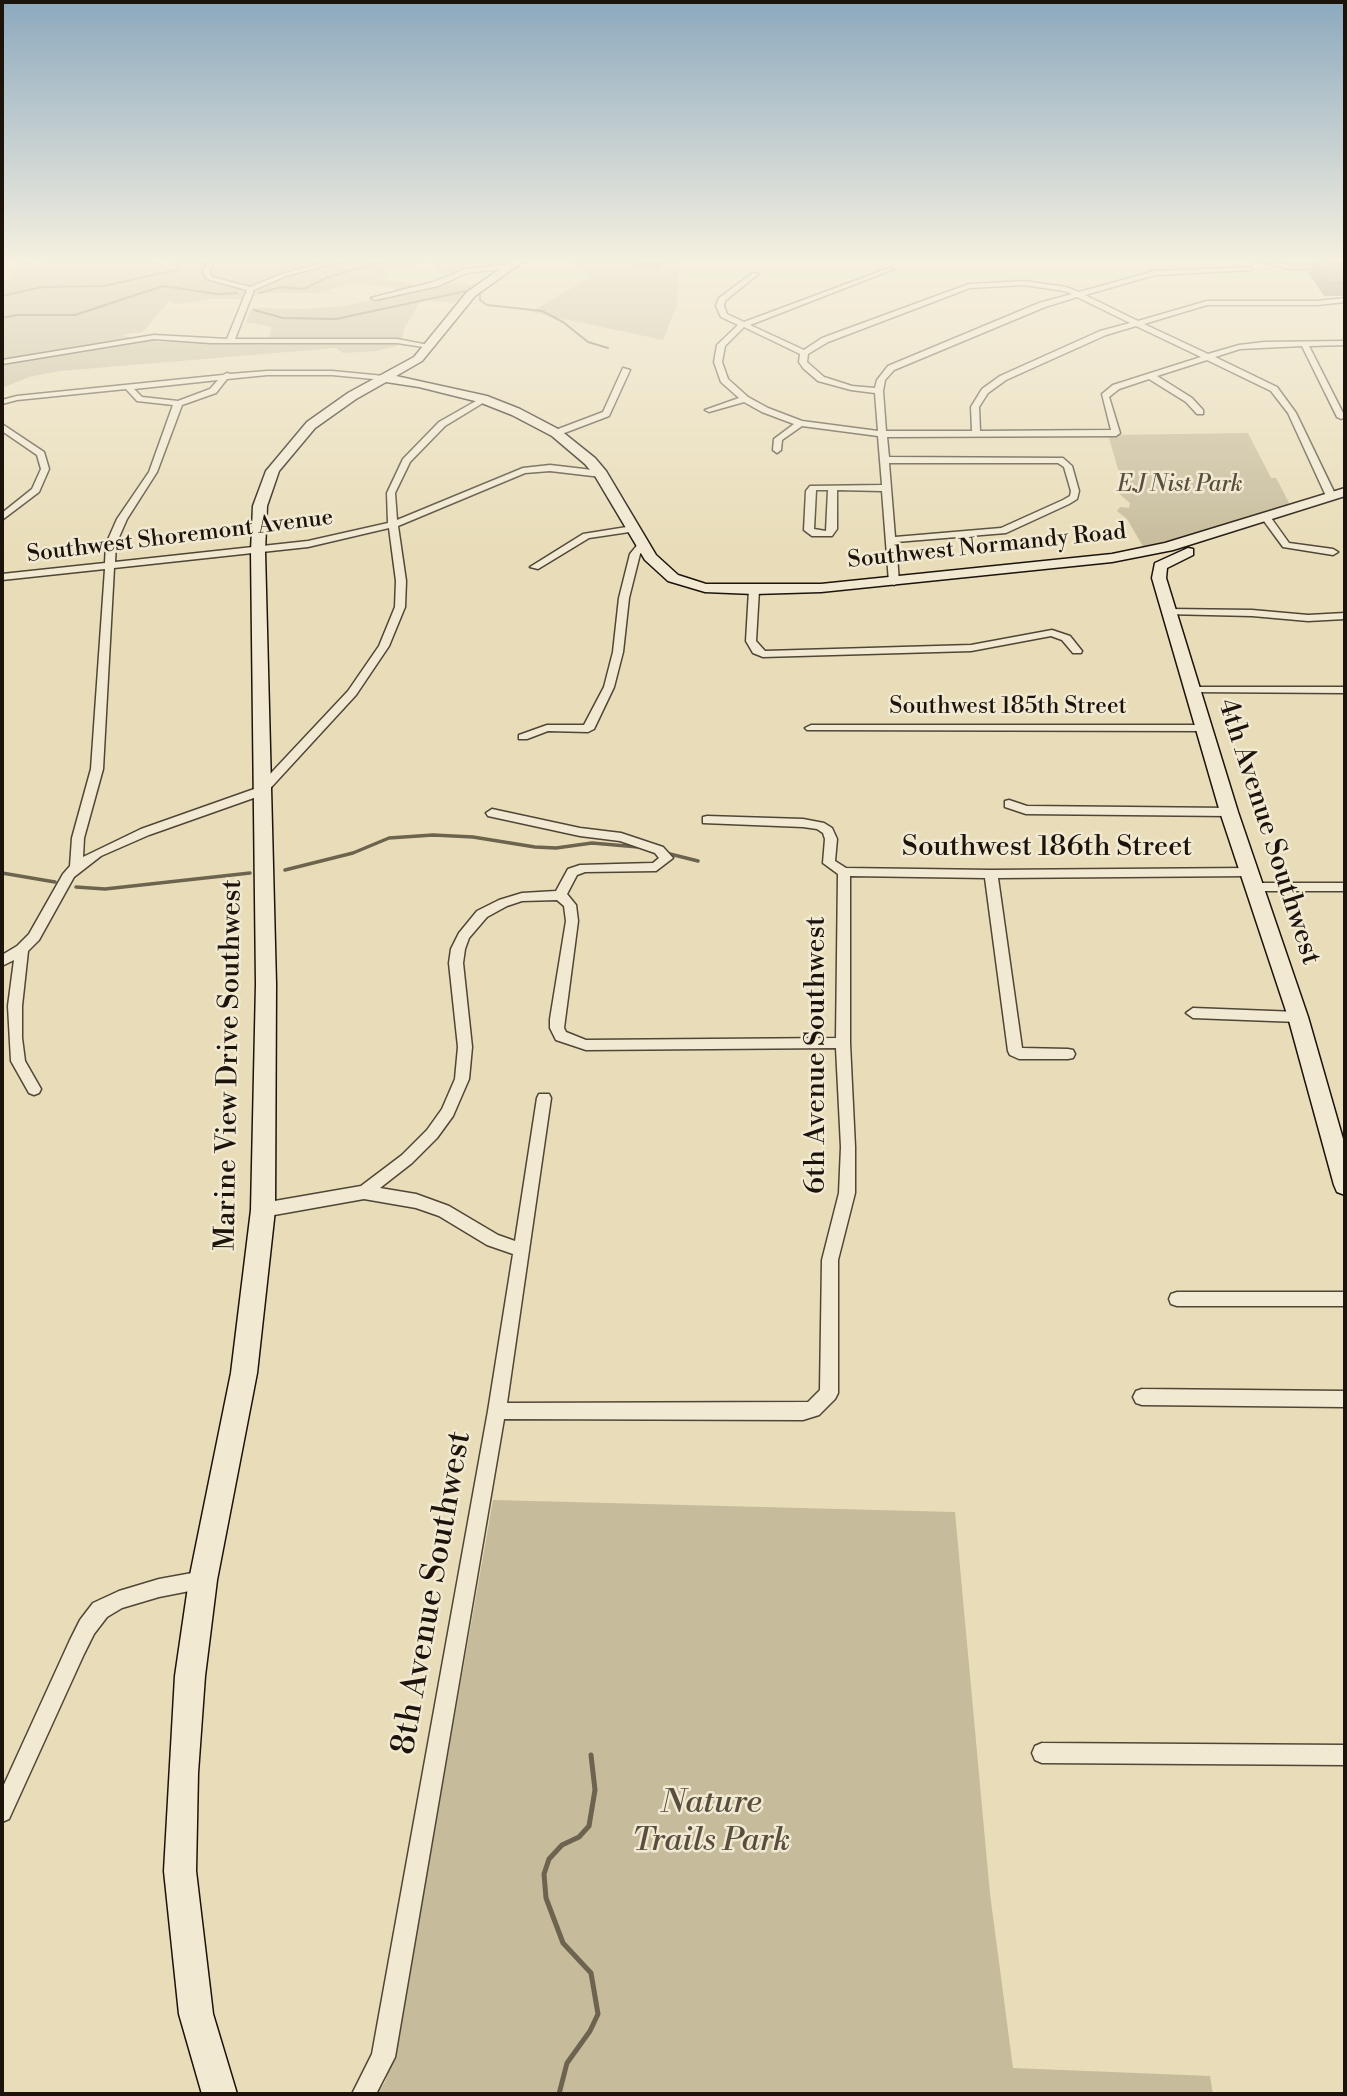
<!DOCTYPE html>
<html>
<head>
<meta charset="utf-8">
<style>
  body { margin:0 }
  #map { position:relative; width:1347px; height:2096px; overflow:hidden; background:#e9ddb9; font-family:"Libre Bodoni",serif }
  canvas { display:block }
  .frame { position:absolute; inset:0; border:4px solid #1c140b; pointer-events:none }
</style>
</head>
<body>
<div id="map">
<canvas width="1347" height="2096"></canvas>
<div class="frame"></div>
</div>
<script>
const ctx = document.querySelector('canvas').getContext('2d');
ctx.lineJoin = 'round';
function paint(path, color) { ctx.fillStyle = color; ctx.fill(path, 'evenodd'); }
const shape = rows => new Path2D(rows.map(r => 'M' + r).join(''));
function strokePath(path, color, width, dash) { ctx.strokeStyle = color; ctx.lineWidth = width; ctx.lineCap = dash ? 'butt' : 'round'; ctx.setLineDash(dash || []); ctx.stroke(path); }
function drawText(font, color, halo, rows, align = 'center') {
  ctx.font = font + ' "Libre Bodoni",serif'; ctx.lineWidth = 5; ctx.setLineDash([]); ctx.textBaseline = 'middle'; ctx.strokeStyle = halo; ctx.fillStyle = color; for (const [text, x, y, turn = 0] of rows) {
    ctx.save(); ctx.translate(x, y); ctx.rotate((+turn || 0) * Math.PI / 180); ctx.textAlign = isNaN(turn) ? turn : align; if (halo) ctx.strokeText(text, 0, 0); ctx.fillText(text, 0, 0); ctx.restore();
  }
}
const green = shape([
  [47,260,149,260,173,270,177,268,173,265,179,260,426,260,409,268,391,269,382,279,410,283,416,290,446,282,476,285,455,303,421,300,404,329,403,336,397,346,376,351,343,353,336,348,60,371,29,377,2,388,2,281,8,279,13,270,25,262,33,265,47,263],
  [351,283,393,287,397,294,344,306,305,309,252,308,246,322,272,327,266,345,144,341,121,335,143,332,169,301,175,304,210,299,243,299,264,293,319,293],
  [435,260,514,260,505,265,479,267,450,274,437,272,433,265],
  [574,260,680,260,677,305,663,340,531,312,590,277],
  [1248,433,1271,478,1276,478,1284,493,1289,503,1286,506,1144,548,1127,519,1117,511,1120,507,1129,508,1130,503,1116,491,1120,488,1121,479,1108,435],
  [493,1500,955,1512,990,1894,1013,2068,1210,2076,1213,2094,377,2094,385,2082,395,2054]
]);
const streamFar2 = shape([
  [259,293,281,287,304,289,328,277,388,260],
  [480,294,480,300,487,305,542,311,563,322,588,342,608,348],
  [2,296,41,287,104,286,180,269,178,262,182,260],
  [254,310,283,318,336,319,471,290],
  [2,318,17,315,75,315,163,286,217,294,237,293]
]);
const streamFar1 = shape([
  [666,853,698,861],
  [285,870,353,853,389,838,433,835,473,837,535,847,556,848,592,843,638,847],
  [2,873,55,882],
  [76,887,105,889,250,873]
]);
const stream = shape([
  [559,2094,567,2063,590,2031,598,2014,591,1973,563,1943,546,1898,544,1874,549,1859,562,1845,579,1837,589,1826,595,1790,591,1755]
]);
const street = shape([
  [209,260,215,260,209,272,212,277,250,287,282,274,334,260,345,260,286,276,254,290,235,339,397,339,434,346,430,348,397,343,211,343,154,339,2,364,2,360,154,335,227,339,247,290,207,279,203,272,209,260],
  [1256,260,1267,260,1289,265,1345,265,1345,269,1289,269,1256,260],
  [508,265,510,268,467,273,438,286,375,300,371,298,433,282,466,269,508,265],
  [1250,267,1252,270,1155,275,1085,295,1138,321,1207,301,1317,301,1345,298,1345,302,1317,305,1207,305,1144,324,1208,354,1239,345,1264,342,1345,341,1345,345,1309,346,1345,417,1341,419,1337,417,1302,346,1240,349,1215,357,1277,387,1296,413,1336,496,1334,498,1326,496,1288,413,1271,391,1207,360,1157,376,1192,398,1203,410,1203,414,1197,414,1186,402,1149,379,1119,389,1109,397,1120,433,1116,436,887,437,889,457,1063,458,1072,466,1079,491,1077,499,1069,504,1006,533,896,542,899,582,894,585,889,582,882,491,837,490,837,529,832,536,812,536,804,530,806,491,810,486,882,485,878,436,802,426,782,440,781,450,777,453,773,450,774,439,794,424,762,412,744,402,709,412,705,410,739,398,721,382,714,362,717,345,738,325,721,317,716,306,719,298,753,273,758,274,725,301,724,306,727,314,744,322,889,268,894,269,750,325,804,350,822,338,969,284,1024,281,1066,287,1079,292,1155,271,1250,267],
  [1024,285,1064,291,1072,294,1039,303,888,366,877,380,875,388,852,386,824,377,807,362,808,354,828,342,970,288,1024,285],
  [1077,297,1130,323,1100,331,1000,376,982,389,971,407,972,431,886,431,883,391,885,380,894,370,1045,307,1077,297],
  [1136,326,1201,357,1113,385,1102,394,1111,430,980,431,979,407,988,393,1006,380,1106,335,1136,326],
  [744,327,800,354,799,362,803,368,818,381,851,390,875,393,878,431,802,421,768,408,748,397,728,379,722,362,725,346,744,327],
  [889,463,1058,463,1064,467,1071,491,1070,496,1063,500,1001,528,895,537,889,463],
  [816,490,828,490,826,531,814,529,816,490],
  [623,368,630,370,609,416,559,435,553,435,553,431,603,412,623,368],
  [267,371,332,371,384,376,388,378,384,380,332,375,267,375,227,379,216,393,182,405,157,472,127,519,116,544,115,562,308,541,388,523,387,493,403,459,439,422,483,397,486,397,486,401,445,426,410,462,395,493,397,520,523,468,550,465,601,471,605,474,601,477,550,471,525,473,398,526,406,581,405,607,389,646,356,695,265,794,149,835,101,856,74,877,39,940,28,951,22,1006,22,1038,25,1061,41,1089,39,1093,34,1095,29,1093,11,1061,8,1006,14,960,2,966,2,955,17,946,29,934,63,874,70,866,72,838,91,769,105,569,2,580,2,574,105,563,106,544,117,519,149,472,173,405,137,401,126,389,17,400,2,404,2,400,17,396,223,375,227,373,230,374,267,371],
  [218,380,210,389,178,401,142,397,134,389,218,380],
  [389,528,396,581,395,607,379,646,348,691,257,788,141,829,83,857,84,838,103,769,114,568,308,547,389,528],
  [2,424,44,452,49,469,39,492,2,520,2,513,32,489,41,469,37,455,2,431,2,424],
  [1266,514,1269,515,1289,543,1333,549,1338,552,1333,555,1283,547,1261,517,1266,514],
  [633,526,638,529,636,531,589,538,538,569,530,567,583,534,633,526],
  [639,543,647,545,640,554,629,598,623,652,614,687,594,729,588,732,548,731,527,739,519,739,519,735,547,725,584,725,604,687,613,652,619,598,630,554,639,543],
  [754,587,759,590,756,641,765,651,971,645,1052,630,1070,636,1082,651,1081,653,1073,653,1062,640,1051,636,971,651,763,657,753,653,746,641,749,590,754,587],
  [1169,609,1252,610,1308,615,1345,613,1345,619,1308,621,1252,616,1165,614,1164,612,1169,609],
  [1194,687,1345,687,1345,693,1190,692,1189,690,1194,687],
  [811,725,1205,725,1211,728,1205,731,807,730,805,728,811,725],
  [1009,800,1027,806,1229,808,1235,812,1229,816,1026,814,1005,807,1005,801,1009,800],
  [492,809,580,828,621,833,663,847,673,858,656,871,585,872,577,875,567,894,576,905,578,921,564,1028,566,1032,586,1040,836,1038,838,874,823,863,825,839,823,833,817,829,803,827,703,823,703,817,707,816,803,819,824,823,832,828,837,839,835,861,846,868,991,870,1249,868,1255,872,1249,876,998,878,1022,1048,1068,1049,1073,1050,1075,1054,1073,1058,1068,1059,1019,1059,1010,1055,1008,1051,985,878,850,876,850,1043,855,1147,855,1193,838,1260,838,1393,835,1399,819,1415,803,1420,504,1419,395,2057,376,2094,352,2094,372,2054,488,1411,513,1254,487,1245,439,1216,416,1208,364,1199,263,1217,258,1215,255,1210,258,1205,263,1203,361,1186,402,1155,427,1130,442,1109,455,1079,458,1047,449,963,451,949,459,933,477,911,499,900,522,893,556,891,568,869,580,865,653,863,659,858,655,853,620,841,580,836,488,816,486,813,492,809],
  [557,900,564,906,566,921,550,1019,550,1028,556,1040,586,1050,836,1048,841,1147,839,1193,822,1260,820,1390,808,1402,507,1403,551,1098,549,1094,539,1094,537,1098,515,1241,498,1235,449,1206,416,1194,380,1188,412,1163,437,1138,453,1116,469,1079,472,1047,463,963,465,949,469,938,487,917,507,906,522,901,557,900],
  [1256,883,1345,883,1345,891,1256,891,1250,887,1256,883],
  [1193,1008,1298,1012,1305,1017,1298,1022,1193,1018,1186,1013,1193,1008],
  [1177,1292,1345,1292,1345,1306,1177,1306,1171,1304,1169,1299,1171,1294,1177,1292],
  [1142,1389,1345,1391,1345,1407,1142,1405,1136,1403,1133,1397,1136,1391,1142,1389],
  [203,1571,210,1573,212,1580,210,1587,159,1597,122,1608,107,1617,94,1634,84,1654,9,1819,2,1822,2,1789,70,1640,80,1620,93,1603,119,1591,159,1579,203,1571],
  [1042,1743,1345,1745,1345,1765,1042,1763,1035,1760,1032,1753,1035,1746,1042,1743]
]);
const secondary = shape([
  [513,260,525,260,475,296,422,361,396,376,487,396,520,409,560,430,595,458,606,471,656,555,678,575,706,584,821,584,1112,554,1165,543,1345,488,1345,496,1173,550,1112,562,821,592,754,594,705,592,668,581,645,560,595,476,585,464,552,436,512,415,479,402,419,387,386,382,356,399,315,428,279,471,267,506,265,551,276,984,275,1210,257,1373,217,1580,205,1676,198,1773,196,1871,213,2014,237,2094,202,2094,179,2014,164,1871,175,1676,189,1580,231,1373,251,1210,256,984,251,551,253,506,266,471,307,422,348,393,414,357,467,292,513,260],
  [1188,548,1193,549,1193,555,1167,568,1166,578,1238,812,1308,1017,1345,1146,1345,1195,1337,1192,1334,1185,1288,1017,1220,812,1152,578,1155,563,1188,548]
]);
const wall = shape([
  [639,260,661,260,660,268,639,268],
  [1314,261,1345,277,1345,290,1343,296,1324,296,1309,274]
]);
const building = shape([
  [1314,261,1331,261,1340,264,1345,277,1345,283,1329,283,1314,261]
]);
const farParknames = [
  ["E.J Nist Park",1180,485]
];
const farStreetnames = [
  ["Southwest Shoremont Avenue",180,537,-7],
  ["Southwest Normandy Road",987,547,-6],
  ["Southwest 185th Street",1008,707]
];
const streetNames = [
  ["4th Avenue Southwest",1268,832,72],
  ["Southwest 186th Street",1047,848],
  ["6th Avenue Southwest",817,1055,-90],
  ["Marine View Drive Southwest",230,1065,-89]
];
const nearStreetnames = [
  ["8th Avenue Southwest",433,1593,-80]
];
const nearParknames = [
  ["Nature",711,1804],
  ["Trails Park",711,1842]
];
paint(green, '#c6bb9b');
strokePath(streamFar2, '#6d6450', 2);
strokePath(streamFar1, '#6d6450', 3.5);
strokePath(stream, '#6d6450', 5);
strokePath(street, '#4f4636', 3);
strokePath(secondary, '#1c140b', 3);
paint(street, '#f1e9d2');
paint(secondary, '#f1e9d2');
paint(wall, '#746c57');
paint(building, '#877d65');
strokePath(building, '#5e5847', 2);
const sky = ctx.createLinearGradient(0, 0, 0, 553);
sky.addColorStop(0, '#8ca9be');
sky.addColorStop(0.47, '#f5f0e0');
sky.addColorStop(1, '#f5f0e000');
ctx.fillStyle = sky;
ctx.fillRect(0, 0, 1347, 553);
drawText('italic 23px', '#584e3d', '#f1e9d2', farParknames);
drawText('23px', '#1c140b', '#f1e9d2', farStreetnames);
drawText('28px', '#1c140b', '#f1e9d2', streetNames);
drawText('33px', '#1c140b', '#f1e9d2', nearStreetnames);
drawText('italic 33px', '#584e3d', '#f1e9d2', nearParknames);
</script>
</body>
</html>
